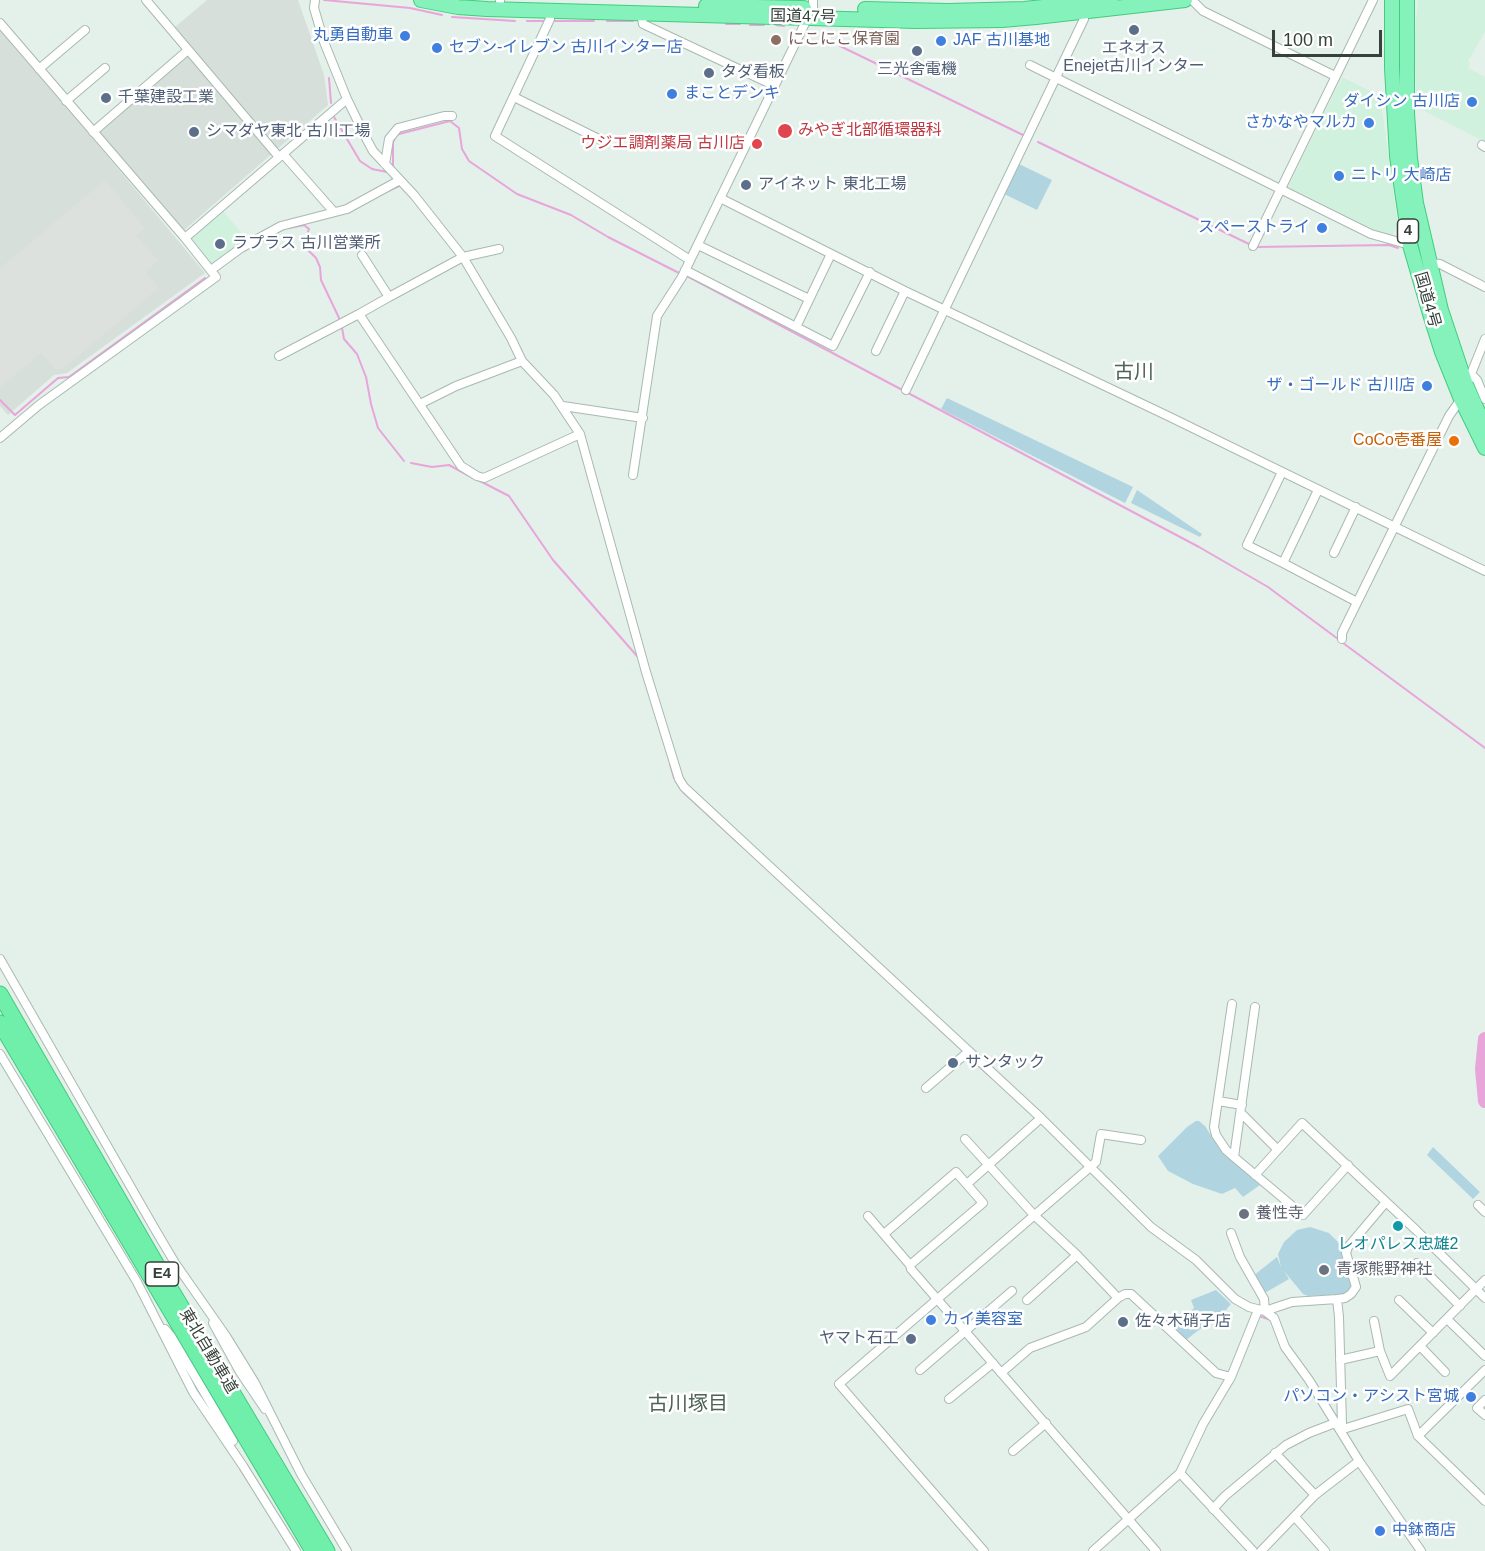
<!DOCTYPE html>
<html>
<head>
<meta charset="utf-8">
<style>
  body { margin:0 }
  #map { position:relative; width:1485px; height:1551px; overflow:hidden; background:#e4f0ea; font-family:Arial,sans-serif }
  canvas { display:block }
  .scale { position:absolute; left:1272px; top:30px; width:110px; height:27px; box-sizing:border-box; border:3px solid #35413a; border-top:0; padding-left:8px; font-size:18px; line-height:21px; white-space:nowrap; color:#35413a; -webkit-text-stroke:4px #fff; paint-order:stroke }
</style>
</head>
<body>
<div id="map">
<canvas width="1485" height="1551"></canvas>
<div class="scale">100 m</div>
</div>
<script>
const ctx = document.querySelector('canvas').getContext('2d');
ctx.lineJoin = 'round';
function paint(path, color) { ctx.fillStyle = color; ctx.fill(path, 'evenodd'); }
const shape = rows => new Path2D(rows.map(r => 'M' + r).join(''));
function strokePath(path, color, width, dash) { ctx.strokeStyle = color; ctx.lineWidth = width; ctx.lineCap = dash ? 'butt' : 'round'; ctx.setLineDash(dash || []); ctx.stroke(path); }
function drawText(font, color, halo, rows, align = 'center') {
  ctx.font = font + ' Arial,"Noto Sans JP",sans-serif'; ctx.lineWidth = 5; ctx.setLineDash([]); ctx.textBaseline = 'middle'; ctx.strokeStyle = halo; ctx.fillStyle = color; for (const [text, x, y, turn = 0] of rows) {
    ctx.save(); ctx.translate(x, y); ctx.rotate((+turn || 0) * Math.PI / 180); ctx.textAlign = isNaN(turn) ? turn : align; if (halo) ctx.strokeText(text, 0, 0); ctx.fillText(text, 0, 0); ctx.restore();
  }
}
const commercial = shape([
  [1418,0,1485,0,1485,32,1468,61,1470,63,1468,68,1485,77,1485,142,1417,107,1414,42],
  [1342,77,1380,96,1398,224,1391,238,1288,187],
  [223,211,248,241,211,264,190,240]
]);
const industrial = shape([
  [207,0,298,0,324,75,328,105,183,231,97,132,191,50,174,28],
  [0,27,205,273,67,373,54,375,8,415,0,406]
]);
const green = shape([
  [1017,163,1052,180,1037,210,1002,193],
  [947,398,1133,487,1125,503,941,409],
  [1137,490,1202,534,1200,537,1131,503],
  [1196,1121,1199,1121,1205,1126,1221,1151,1260,1185,1243,1197,1235,1188,1222,1194,1193,1184,1168,1171,1158,1156,1187,1127],
  [1433,1147,1480,1192,1473,1199,1427,1155],
  [1310,1227,1329,1233,1344,1248,1353,1286,1350,1291,1344,1294,1308,1296,1303,1294,1284,1271,1289,1279,1263,1294,1253,1276,1277,1257,1281,1267,1278,1254,1284,1242,1297,1230],
  [1216,1290,1231,1304,1217,1321,1213,1319,1186,1340,1173,1326,1194,1308,1191,1300]
]);
const parking = shape([
  [105,180,145,228,136,235,158,261,146,272,159,288,63,369,56,370,41,353,0,388,0,268]
]);
const stream = shape([
  [324,0,410,8,442,15],
  [452,17,515,21],
  [527,21,545,21],
  [552,21,594,21],
  [607,21,633,21],
  [726,24,740,24],
  [750,25,764,25],
  [776,25,784,26],
  [840,46,1023,135],
  [329,78,331,103],
  [334,117,360,161,372,169,387,172],
  [1038,142,1251,245],
  [393,166,393,142,396,136,399,134,450,121,459,128,462,149,469,161,517,194,571,215,608,237,681,274],
  [386,192,399,186],
  [304,225,309,229,305,240,305,247,316,258,320,267,321,280,340,320],
  [289,228,304,225,305,223],
  [1256,247,1389,245,1398,248],
  [687,276,1199,547,1268,587,1338,639],
  [342,328,344,339,357,354,366,377,371,404,378,428,404,461],
  [0,400,15,415,58,378,69,377,205,278],
  [411,463,432,467,449,465,473,478],
  [478,480,509,496,553,560,637,656],
  [1343,643,1485,748],
  [670,764,674,778,683,792,744,848],
  [919,1010,962,1050],
  [970,1058,992,1078],
  [1259,1316,1271,1320]
]);
const river = shape([
  [1485,1039,1482,1069,1485,1101]
]);
const minor = shape([
  [146,0,279,157],
  [315,0,314,8,324,42,347,99,367,140,373,151,414,195,463,257,511,338,522,361,554,395,580,434,646,672,679,779,684,787,1041,1118,1151,1227,1196,1260,1235,1299,1249,1307,1265,1311,1274,1318,1285,1347,1309,1380,1359,1461,1421,1551],
  [1192,0,1203,11,1335,76],
  [500,1,500,0],
  [813,8,813,0],
  [549,12,550,19,495,136,690,260],
  [641,13,643,24,775,86],
  [0,23,185,238,216,277,39,405,0,438],
  [1030,65,1371,234,1410,245],
  [39,69,85,30],
  [514,97,605,142],
  [66,101,105,68],
  [93,132,188,50],
  [1482,145,1485,147],
  [283,154,334,212],
  [385,164,389,139,398,128,444,116,452,116],
  [720,198,905,291,1170,417,1485,571],
  [185,238,347,99],
  [698,245,809,299],
  [1253,246,1373,0],
  [362,255,389,297,359,314,461,466,477,476,484,478,580,434],
  [1430,263,1440,264,1485,287],
  [211,270,241,248,281,226,347,209,400,180],
  [685,270,833,346,870,272],
  [389,297,463,257,499,249],
  [796,327,831,254],
  [876,351,905,291],
  [279,356,359,314],
  [1471,374,1477,380,1485,399],
  [1467,384,1485,339],
  [906,390,1084,19,1082,13],
  [420,404,456,386,522,361],
  [563,406,643,418],
  [1282,472,1247,545,1283,563,1318,490],
  [633,475,657,316,682,277,808,17],
  [1334,553,1356,507],
  [1283,563,1357,602],
  [1342,639,1342,633,1449,416,1461,399],
  [0,959,156,1231,175,1263,226,1336,255,1383,301,1474,347,1551],
  [1232,1004,1214,1127,1216,1135,1226,1150,1234,1157],
  [1255,1007,1234,1157,1303,1215,1348,1165],
  [0,1054,137,1282,193,1392,243,1466,296,1551],
  [926,1088,969,1051],
  [1218,1101,1242,1105],
  [1241,1113,1277,1149],
  [965,1139,1034,1215,1077,1255,1118,1298,1125,1294,1131,1294,1216,1373,1231,1377],
  [1255,1175,1302,1123,1416,1230,1485,1298],
  [967,1184,1041,1118],
  [1478,1205,1485,1212],
  [868,1216,910,1265,911,1269,1156,1551],
  [1231,1233,1240,1257,1264,1299,1265,1311,1292,1302,1337,1299],
  [884,1234,956,1172,983,1203,910,1265],
  [1417,1263,1460,1306],
  [1027,1300,1077,1255],
  [1399,1300,1433,1333],
  [1447,1319,1485,1356],
  [1374,1321,1380,1351,1390,1376,1485,1280],
  [213,1323,240,1372,265,1409],
  [165,1329,171,1336,233,1441],
  [1420,1346,1445,1372],
  [1340,1360,1380,1351],
  [920,1370,1012,1291],
  [1001,1373,1030,1348,1086,1327,1118,1298],
  [949,1399,993,1363],
  [1485,1400,1477,1408,1485,1415],
  [1340,1430,1342,1424,1339,1317,1337,1299,1345,1298,1351,1294,1356,1287,1346,1253,1348,1247,1386,1202],
  [1340,1430,1408,1409,1418,1436,1485,1501],
  [1418,1436,1485,1370],
  [1013,1451,1046,1423],
  [1275,1453,1315,1495],
  [1180,1473,1253,1551],
  [1213,1509,1225,1496,1286,1445,1309,1433,1335,1423],
  [1295,1517,1325,1551],
  [984,1551,839,1384,1096,1162,1101,1134,1141,1140],
  [1093,1551,1180,1473,1203,1424,1231,1377,1258,1310],
  [1261,1551,1315,1495,1359,1461]
]);
const trunk = shape([
  [421,0,458,7,487,9,916,21,1002,20,1036,17,1185,0],
  [1392,0,1392,68,1397,156,1410,245,1430,314,1442,352,1461,399,1485,448],
  [1407,0,1407,113,1410,158,1416,203,1441,310,1466,385,1485,427],
  [706,6,804,8],
  [865,9,948,11,1024,9,1111,0]
]);
const motorway = shape([
  [0,994,170,1288,327,1551],
  [0,1023,313,1551]
]);
const markers = [
  [1134,30,6,"#5c6f8a"],
  [405,36,6,"#3f7fe0"],
  [776,40,6,"#8d6e63"],
  [941,41,6,"#3f7fe0"],
  [437,48,6,"#3f7fe0"],
  [917,51,6,"#5c6f8a"],
  [709,73,6,"#5c6f8a"],
  [672,94,6,"#3f7fe0"],
  [106,98,6,"#5c6f8a"],
  [1472,102,6,"#3f7fe0"],
  [1369,123,6,"#3f7fe0"],
  [785,131,8,"#e0444e"],
  [194,132,6,"#5c6f8a"],
  [757,144,6,"#e0444e"],
  [1339,176,6,"#3f7fe0"],
  [746,185,6,"#5c6f8a"],
  [1322,228,6,"#3f7fe0"],
  [220,244,6,"#5c6f8a"],
  [1427,386,6,"#3f7fe0"],
  [1454,441,6,"#e8710a"],
  [953,1063,6,"#5c6f8a"],
  [1244,1214,6,"#6b7280"],
  [1398,1226,6,"#0f9aa8"],
  [1324,1270,6,"#6b7280"],
  [931,1320,6,"#3f7fe0"],
  [1123,1322,6,"#5c6f8a"],
  [911,1339,6,"#5c6f8a"],
  [1471,1397,6,"#3f7fe0"],
  [1380,1531,6,"#3f7fe0"]
];
const shields = [
  [1408,231,21],
  [162,1274,33]
];
const shieldNames = [
  ["4",1408,231],
  ["E4",162,1274]
];
const streetNames = [
  ["国道47号",803,17,1],
  ["国道4号",1427,300,74],
  ["東北自動車道",208,1351,59]
];
const shopNames = [
  ["丸勇自動車",393,36],
  ["JAF 古川基地",953,41,"left"],
  ["セブン-イレブン 古川インター店",449,48,"left"],
  ["まことデンキ",684,94,"left"],
  ["ダイシン 古川店",1460,102],
  ["さかなやマルカ",1357,123],
  ["ニトリ 大崎店",1351,176,"left"],
  ["スペーストライ",1310,228],
  ["ザ・ゴールド 古川店",1415,386],
  ["カイ美容室",943,1320,"left"],
  ["パソコン・アシスト宮城",1459,1397],
  ["中鉢商店",1392,1531,"left"]
];
const educationNames = [
  ["にこにこ保育園",788,40]
];
const serviceNames = [
  ["エネオス",1134,49,"center"],
  ["Enejet古川インター",1134,67,"center"],
  ["三光舎電機",917,70,"center"],
  ["タダ看板",721,73],
  ["千葉建設工業",118,98],
  ["シマダヤ東北 古川工場",206,132],
  ["アイネット 東北工場",758,185],
  ["ラプラス 古川営業所",232,244],
  ["サンタック",965,1063],
  ["佐々木硝子店",1135,1322],
  ["ヤマト石工",899,1339,"right"]
];
const healthNames = [
  ["みやぎ北部循環器科",798,131],
  ["ウジエ調剤薬局 古川店",745,144,"right"]
];
const foodNames = [
  ["CoCo壱番屋",1442,441]
];
const worshipNames = [
  ["養性寺",1256,1214],
  ["青塚熊野神社",1336,1270]
];
const cultureNames = [
  ["レオパレス忠雄2",1398,1245]
];
const quarterNames = [
  ["古川",1134,372],
  ["古川塚目",688,1404]
];
paint(commercial, '#d0f1dd');
paint(industrial, '#d6dfd9');
paint(green, '#b0d5e1');
paint(parking, '#dce1de');
strokePath(stream, '#e8a5da', 2);
strokePath(river, '#e8a5da', 14);
strokePath(minor, '#a8bab0', 10);
strokePath(trunk, '#41cd7e', 16);
strokePath(motorway, '#41cd7e', 17);
strokePath(minor, '#fff', 8);
strokePath(trunk, '#84f2ba', 14);
strokePath(motorway, '#70efab', 15);
for (const [x, y, r, color] of markers) { const dot = new Path2D(); dot.arc(x, y, r, 0, 2 * Math.PI); ctx.fillStyle = color; ctx.fill(dot); strokePath(dot, '#fff', 2); }
for (const [x, y, w] of shields) { const box = new Path2D(); box.roundRect(x - w / 2, y - 12, w, 24, 4.5); ctx.fillStyle = '#fff'; ctx.fill(box); strokePath(box, '#35413a', 1.5); }
drawText('bold 15px', '#35413a', null, shieldNames);
drawText('16px', '#35413a', '#fff', streetNames);
drawText('16px', '#366cbe', '#fff', shopNames, 'right');
drawText('16px', '#785e54', '#fff', educationNames, 'left');
drawText('16px', '#4e5e75', '#fff', serviceNames, 'left');
drawText('16px', '#be3a42', '#fff', healthNames, 'left');
drawText('16px', '#c56008', '#fff', foodNames, 'right');
drawText('16px', '#5b616d', '#fff', worshipNames, 'left');
drawText('16px', '#0d838f', '#fff', cultureNames);
drawText('20px', '#4d6356', '#fff', quarterNames);
</script>
</body>
</html>
